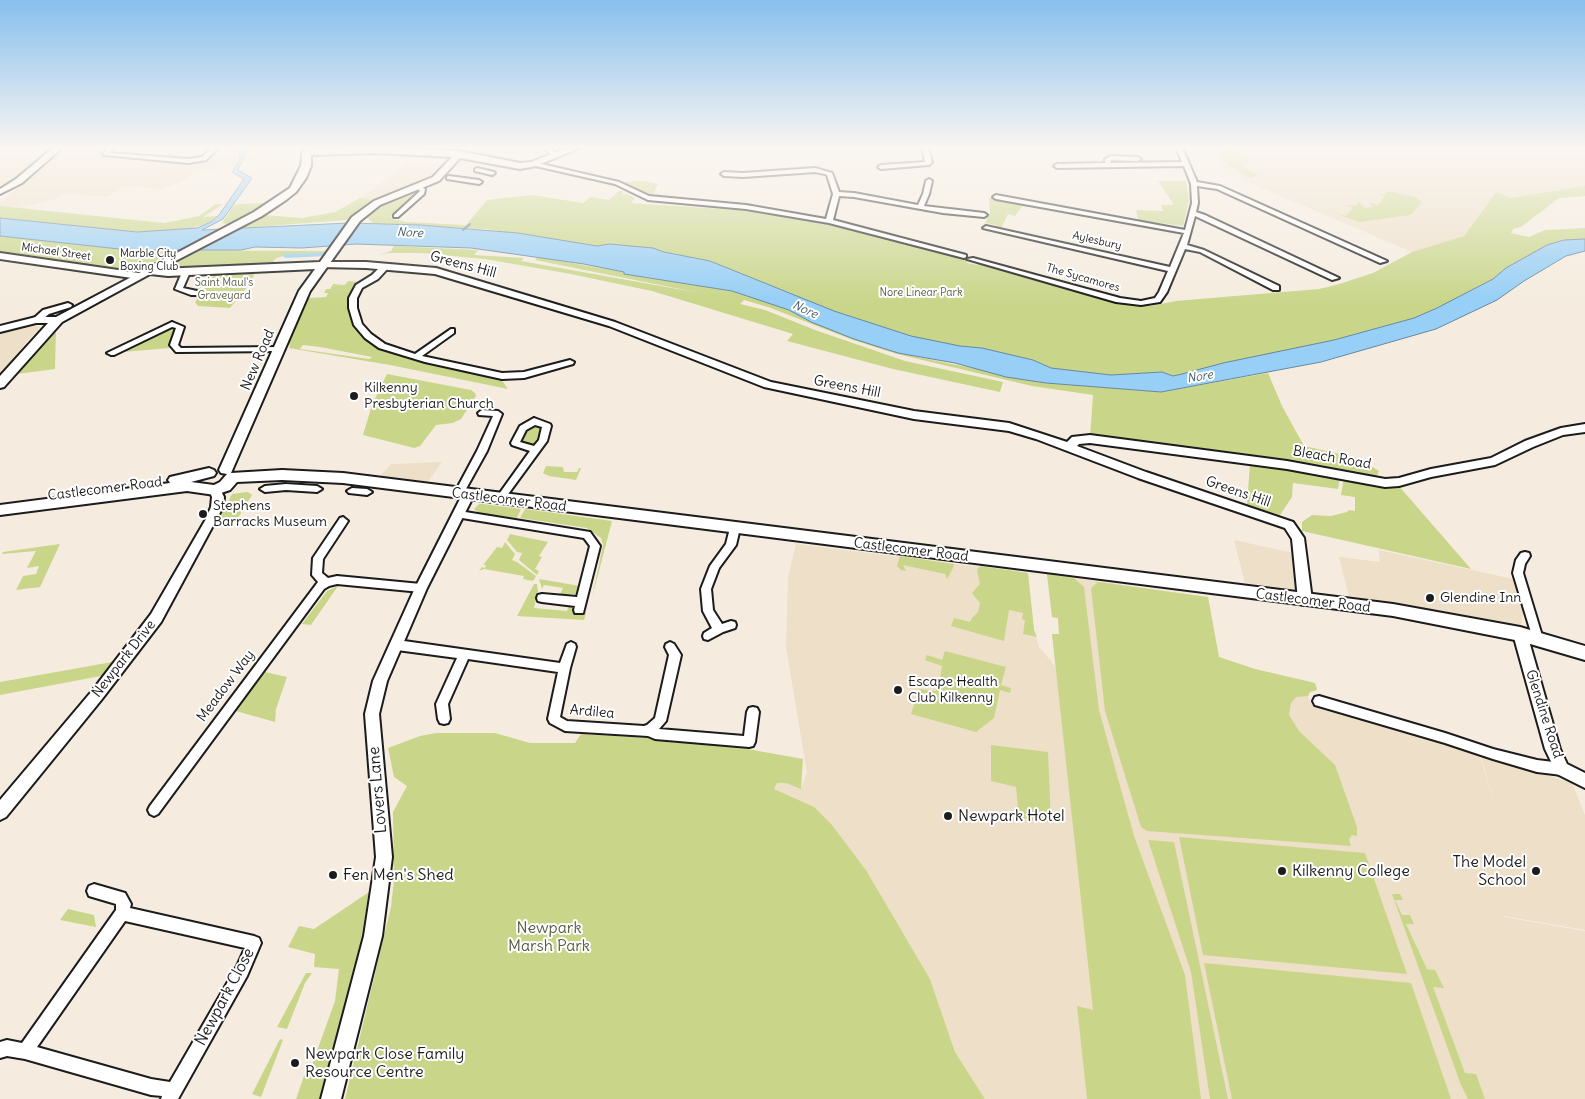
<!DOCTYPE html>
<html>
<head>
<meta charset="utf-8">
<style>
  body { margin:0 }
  canvas { display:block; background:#f5ecdf }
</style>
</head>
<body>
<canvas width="1585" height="1099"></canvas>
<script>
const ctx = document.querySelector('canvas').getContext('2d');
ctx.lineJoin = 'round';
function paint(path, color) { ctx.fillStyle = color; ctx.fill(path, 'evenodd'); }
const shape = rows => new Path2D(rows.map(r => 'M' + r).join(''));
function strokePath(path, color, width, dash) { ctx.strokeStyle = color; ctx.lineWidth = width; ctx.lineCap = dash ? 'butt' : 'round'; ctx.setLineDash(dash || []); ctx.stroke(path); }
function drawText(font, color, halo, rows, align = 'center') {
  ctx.font = font + ' Delius,sans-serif'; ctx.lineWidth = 4; ctx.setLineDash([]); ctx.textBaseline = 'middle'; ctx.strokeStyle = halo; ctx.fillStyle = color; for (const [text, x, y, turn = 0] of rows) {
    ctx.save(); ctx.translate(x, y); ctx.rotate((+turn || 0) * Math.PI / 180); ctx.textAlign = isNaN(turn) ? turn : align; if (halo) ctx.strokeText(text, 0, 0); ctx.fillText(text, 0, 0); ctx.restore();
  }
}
const built = shape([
  [0,147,299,147,268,152,264,158,236,164,232,168,196,172,181,182,161,189,124,186,108,196,100,197,68,193,54,199,19,208,0,206,0,203,23,183,12,183,0,190],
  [1207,147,1585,147,1585,186,1510,198,1496,192,1464,236,1412,252,1222,171],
  [408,161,447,164,436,176,377,201,360,198,394,174],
  [30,324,41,327,28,340,0,375,0,333],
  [442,462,427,483,379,477,391,464],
  [1234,540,1293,553,1298,590,1245,583],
  [796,544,1028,573,1034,630,1039,647,1056,667,1052,634,1059,634,1058,618,1052,617,1047,574,1208,597,1219,657,1255,669,1315,683,1317,690,1310,692,1308,696,1311,704,1317,708,1479,754,1497,812,1480,754,1572,783,1585,815,1585,930,1504,916,1502,912,1504,917,1585,931,1585,1099,985,1099,955,1052,930,979,866,870,832,825,774,789,777,783,786,783,801,788,807,773,786,647,788,577],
  [1379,550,1518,580,1528,614,1523,615,1521,625,1470,616,1470,618,1399,607,1378,604,1376,600,1349,596,1339,557,1380,562]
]);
const green = shape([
  [1226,148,1250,159,1242,167,1258,175,1252,178,1247,176,1228,165,1221,155],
  [634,181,644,181,658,184,652,196,623,183],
  [1158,181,1186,181,1189,200,1183,226,1138,220,1136,210,1163,211,1161,205,1174,205],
  [1585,186,1585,196,1559,198,1521,227,1513,229,1511,233,1529,237,1545,230,1585,228,1585,239,1564,240,1547,245,1506,268,1493,279,1437,308,1414,318,1334,340,1173,376,1162,372,1111,375,1051,368,1033,360,982,348,960,346,911,336,834,311,710,261,664,252,653,248,609,244,597,246,486,229,373,224,368,218,361,219,384,204,420,191,395,217,391,216,392,219,406,222,466,225,487,200,532,195,583,203,591,197,609,200,620,190,624,192,622,193,623,195,627,194,635,198,631,203,750,211,830,225,967,260,967,263,977,265,979,263,1127,305,1151,306,1176,301,1319,289,1336,285,1373,273,1412,252,1464,236,1496,192,1510,198],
  [1388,191,1415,197,1422,202,1411,215,1359,222,1334,213,1346,216,1353,208,1346,205,1355,206,1359,202,1365,208,1374,207,1369,202,1378,205,1385,196,1377,194,1385,195],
  [360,198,377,201,364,208,352,218,346,220,241,228,222,223,233,206,239,204,268,203,249,214,302,218,335,212],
  [989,198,999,198,1001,201,1010,201,1024,204,1015,216,1008,214,1000,230,996,225,985,223,990,213],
  [216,204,223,204,203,217,217,216,211,222,185,230,137,232,0,218,0,206,164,223,199,216],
  [0,236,128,250,328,251,326,254,285,255,275,259,273,263,265,263,262,267,168,270,166,267,119,270,0,254],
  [394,246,478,250,474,255,524,258,521,261,700,293,535,260,538,257,732,291,789,310,811,322,854,339,898,353,1046,383,1161,392,1268,373,1282,406,1304,446,1358,458,1379,471,1377,476,1364,476,1090,437,1093,395,1032,386,897,354,853,340,768,307,744,300,740,304,765,310,815,330,905,361,1003,382,1000,392,893,369,787,341,793,334,652,291,571,274,485,259,421,253,388,253,379,255,391,251],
  [255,271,252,281,230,308,198,306,195,302,198,298,194,297,197,293,193,290,187,290,205,287,216,272],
  [348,281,361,282,349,300,349,308,356,328,370,342,406,358,501,379,508,389,390,365,289,348,290,345,288,343,308,298,326,297,328,293,324,293,326,289,330,289,333,284,345,285],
  [303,345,320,347,372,357,369,359,300,349],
  [167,328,174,328,177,330,170,348,123,352,127,348],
  [56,329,55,369,17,374,53,330],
  [387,374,471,390,475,393,476,396,461,419,453,423,436,425,420,446,414,448,363,435,372,405],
  [533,424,543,426,539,441,530,446,520,443,526,428],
  [1250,463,1340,477,1338,489,1293,483,1292,497,1280,515,1247,505],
  [546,466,563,467,564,472,577,472,579,468,581,468,576,480,549,476,543,473],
  [1344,478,1398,485,1471,569,1302,531,1302,522,1312,515,1331,516,1347,512,1349,510,1355,511,1355,497,1341,495],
  [248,492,252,495,236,521,218,522,232,494],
  [479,504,483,504,521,509,517,518,479,513,474,509],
  [525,509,612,521,592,598,603,545,601,538,587,528,520,518],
  [510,534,548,542,539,556,542,557,535,569,539,571,537,575,519,560,522,553,517,552,507,540],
  [505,542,515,554,512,560,517,562,536,576,533,581,523,579,524,576,484,569,479,571,482,567,485,568,486,565,483,565,497,547,502,548],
  [60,544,40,587,16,590,23,576,36,574,39,566,27,568,36,551,2,554,3,552],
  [900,556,954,564,953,568,947,579,945,574,903,565,906,571,901,570,897,566],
  [980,566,1028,573,1034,630,1037,637,1023,634,1025,620,1022,619,1023,613,1009,610,1004,641,951,626,954,618,970,622,972,618,978,612,980,603,972,593,980,584,977,570],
  [1047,574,1074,578,1084,587,1099,710,1134,836,1185,975,1201,1099,1087,1099,1077,1006,1093,1010,1052,634,1059,634,1058,618,1052,617],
  [539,579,551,581,580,586,576,594,560,594,563,588,544,585,542,589],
  [1098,582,1208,597,1219,657,1255,669,1315,683,1317,690,1310,692,1308,696,1296,697,1291,703,1289,715,1299,731,1335,765,1357,827,1357,836,1352,835,1349,839,1351,846,1147,831,1141,827,1105,711,1091,588],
  [534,584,537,584,538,591,534,608,567,611,569,605,577,605,575,612,586,613,584,620,517,616],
  [338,586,311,625,302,624,327,591],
  [945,651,1006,667,1001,685,1011,688,1010,693,1000,690,994,718,976,732,911,714,919,689,936,691,939,684,942,666,925,660,927,655,942,660],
  [118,661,106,675,0,695,0,682],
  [265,672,287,677,276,709,275,722,236,711],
  [436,733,495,733,530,743,575,743,581,734,664,739,725,745,803,759,801,789,786,783,777,783,774,789,814,807,832,825,866,870,930,979,955,1052,985,1099,345,1099,391,907,394,880,393,812,407,786,394,777,388,748,420,736],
  [991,745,1048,752,1051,823,1019,818,1016,787,991,781],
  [1179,837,1365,853,1407,974,1203,955],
  [1148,840,1174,842,1228,1099,1210,1099,1191,972],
  [369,892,358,963,323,1099,296,1099,304,1076,308,1076,335,1001,339,969,314,967,315,954,288,947,299,926,314,929],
  [1392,894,1400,894,1403,900,1395,900,1402,915,1410,915,1414,924,1406,924,1427,969,1435,970,1444,988,1433,987,1465,1073,1476,1074,1485,1099,1468,1099,1461,1085],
  [68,909,94,915,96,927,60,920],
  [1204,963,1411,983,1451,1099,1232,1099],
  [306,973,312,973,305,983,287,1029,277,1027],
  [280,1039,283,1040,261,1097,252,1094]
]);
const water = shape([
  [239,147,244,147,245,153,238,170,252,178,223,219,202,230,349,223,420,225,518,233,597,246,609,244,653,248,664,252,710,261,834,311,911,336,960,346,982,348,1033,360,1051,368,1111,375,1162,372,1173,376,1182,374,1223,363,1334,340,1414,318,1437,308,1493,279,1506,268,1547,245,1564,240,1585,239,1585,251,1566,256,1524,281,1497,300,1436,329,1321,362,1161,392,1046,383,1006,377,955,363,898,353,854,339,811,322,789,310,732,291,624,274,624,272,584,264,471,248,356,244,302,248,255,247,241,250,128,250,0,236,0,218,137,232,197,228,211,222,219,215,244,179,232,172,240,160,239,147]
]);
const stream = shape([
  [463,230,470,224]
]);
const canal = shape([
  [324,253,326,254,326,256,286,258,282,256,286,254,324,253]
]);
const minor = shape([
  [109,147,115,147,110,153,188,159,202,157,212,147,219,147,206,160,188,163,104,155,103,154,109,147],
  [542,147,549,147,558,155,553,156,542,147],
  [922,147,928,147,932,162,929,165,881,169,878,167,881,165,925,162,922,147],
  [1176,147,1182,147,1197,182,1220,186,1387,261,1380,263,1217,189,1197,186,1198,203,1196,212,1205,215,1339,278,1332,280,1195,216,1187,245,1204,250,1279,286,1279,290,1273,290,1200,252,1185,249,1167,292,1160,302,1141,305,1116,302,967,259,973,258,1120,298,1141,301,1155,298,1159,292,1168,271,983,228,986,226,1170,267,1184,233,996,199,993,197,996,195,1185,230,1192,203,1191,184,1184,166,1057,168,1054,166,1057,164,1105,163,1105,159,1111,156,1138,157,1141,159,1138,161,1112,160,1110,161,1111,163,1182,162,1176,147],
  [533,162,619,182,649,196,746,205,826,219,833,194,827,175,825,174,815,172,743,177,724,176,721,174,724,172,743,173,815,168,832,173,839,192,854,193,918,205,923,194,926,181,929,179,932,181,929,194,924,206,984,213,987,215,984,217,943,213,854,197,839,196,833,220,966,255,966,257,964,258,829,223,746,209,648,200,615,184,531,165,531,163,533,162],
  [477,168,494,172,495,173,492,175,475,171,475,169,477,168],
  [449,176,479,180,482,182,479,184,447,179,447,177,449,176],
  [417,186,421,186,425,189,424,194,398,217,394,217,394,215,419,192,420,191,416,187,417,186],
  [383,264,390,266,378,279,362,288,357,298,357,308,362,324,371,334,385,344,415,354,451,329,454,329,454,333,422,356,502,373,524,372,570,360,574,362,573,364,524,378,502,379,425,362,379,348,365,338,354,325,349,308,349,298,356,285,372,275,383,264],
  [183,270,190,272,183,288,197,291,197,295,191,295,175,289,183,270],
  [68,303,72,305,71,307,49,314,39,322,36,322,32,320,43,310,68,303],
  [172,322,184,327,178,345,181,348,279,347,283,349,279,351,179,352,176,352,170,345,176,328,172,327,114,355,111,355,107,353,172,322],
  [482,410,498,411,502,414,487,451,462,496,459,497,454,494,477,451,493,416,479,415,478,413,482,410],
  [534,418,550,424,551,426,547,441,503,501,497,501,495,499,497,497,530,451,512,445,511,443,520,426,534,418],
  [535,425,542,427,539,440,534,446,520,442,526,430,535,425],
  [286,484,317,486,322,489,317,492,286,490,265,492,260,489,265,486,286,484],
  [352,488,367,489,372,492,367,495,349,493,347,491,352,488],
  [459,511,590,532,600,546,583,613,575,613,574,610,575,606,542,602,538,601,537,598,538,595,542,594,577,597,590,546,584,538,456,517,454,515,456,513,459,511],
  [343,517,348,521,323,559,322,573,328,578,337,576,421,584,425,585,426,588,425,591,421,592,337,584,329,586,324,589,158,814,154,816,150,814,148,810,150,806,318,582,312,575,313,558,340,518,343,517],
  [735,524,740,528,736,545,719,568,711,589,713,610,722,624,731,621,735,622,736,625,735,628,723,632,708,640,704,639,703,636,704,633,712,628,703,611,701,589,710,566,726,544,730,528,735,524],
  [1525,552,1529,553,1530,556,1525,564,1523,573,1543,639,1542,642,1538,643,1534,642,1533,639,1513,573,1516,560,1521,553,1525,552],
  [397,640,560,663,567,644,571,642,575,644,576,647,570,668,560,717,567,721,644,726,647,725,655,718,669,655,665,647,666,644,670,642,674,644,681,655,666,721,659,729,744,736,747,712,749,708,753,707,757,708,759,712,755,742,753,746,749,747,655,739,648,736,565,731,550,723,548,719,558,672,468,659,448,704,450,719,448,723,444,724,440,723,438,719,436,704,457,658,397,650,393,648,392,645,393,642,397,640],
  [1319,696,1445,733,1493,749,1537,760,1562,763,1566,765,1568,769,1566,773,1562,775,1537,772,1493,759,1445,743,1315,705,1313,701,1315,697,1319,696],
  [94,884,125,893,131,904,130,908,254,936,259,938,261,943,247,976,178,1099,161,1099,162,1096,151,1095,25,1059,7,1056,0,1058,0,1042,7,1040,22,1043,116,910,116,904,89,896,87,891,89,886,94,884],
  [125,921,245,948,237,966,170,1082,151,1079,37,1047,125,921]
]);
const tertiary = shape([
  [54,147,63,147,22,183,0,194,0,189,16,179,54,147],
  [0,253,139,273,144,276,139,279,0,259,0,253],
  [323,262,366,262,436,268,615,322,771,382,914,411,1009,423,1067,442,1072,437,1090,435,1287,461,1385,479,1399,478,1431,469,1491,458,1525,441,1561,428,1585,424,1585,432,1563,435,1533,447,1495,465,1431,477,1399,486,1385,487,1287,469,1090,443,1079,444,1077,446,1146,472,1293,522,1304,538,1312,600,1310,604,1305,605,1300,604,1298,600,1292,539,1285,528,1138,478,1036,439,1009,431,914,419,764,387,609,326,435,274,366,268,320,267,319,265,323,262],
  [215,486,219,487,224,497,223,507,161,622,102,699,6,817,0,820,0,800,92,691,151,614,206,519,211,507,212,497,209,490,215,486],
  [468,491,474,495,427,588,387,681,379,714,392,857,382,936,341,1099,321,1099,364,936,376,857,365,714,373,681,415,588,462,495,468,491],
  [1520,628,1525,630,1527,634,1560,749,1567,764,1585,773,1585,788,1557,774,1545,749,1513,634,1515,630,1520,628]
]);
const secondary = shape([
  [303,147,311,147,311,149,376,147,459,151,520,163,531,162,569,147,582,147,536,166,520,169,460,158,439,181,380,205,360,221,310,291,231,473,282,470,343,473,1393,604,1520,627,1585,646,1585,660,1520,641,1393,616,343,483,282,480,237,482,230,490,215,495,187,491,0,515,0,505,170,483,168,480,170,477,209,468,214,470,216,473,214,476,191,482,214,485,220,482,227,474,221,473,219,470,299,291,315,269,168,276,150,274,62,322,4,387,0,388,0,376,48,323,36,323,0,332,0,326,36,317,56,317,254,212,290,188,301,166,303,147],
  [376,153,452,157,433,177,374,201,352,217,320,262,160,269,262,216,286,200,296,192,306,178,311,166,311,155,376,153]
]);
const markers = [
  [110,260,5,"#1c1c1c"],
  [354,396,5,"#1c1c1c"],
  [203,514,5,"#1c1c1c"],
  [1430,598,5,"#1c1c1c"],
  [898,690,5,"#1c1c1c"],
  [948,816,5,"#1c1c1c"],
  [1282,871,5,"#1c1c1c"],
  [1536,871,5,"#1c1c1c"],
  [333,875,5,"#1c1c1c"],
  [295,1063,5,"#1c1c1c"]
];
const farStreetnames = [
  ["Aylesbury",1097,241,13],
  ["Michael Street",56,252,8],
  ["The Sycamores",1083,278,16]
];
const farPoinames = [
  ["Marble City",120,254],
  ["Boxing Club",120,267]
];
const farParknames = [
  ["Saint Maul's",224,283],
  ["Graveyard",224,296],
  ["Nore Linear Park",921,293]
];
const farWaternames = [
  ["Nore",410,233,3],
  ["Nore",805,310,24],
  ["Nore",1200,377,-10]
];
const streetNames = [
  ["Greens Hill",463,265,15],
  ["New Road",258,360,-67],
  ["Greens Hill",847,387,11],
  ["Bleach Road",1332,458,10],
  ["Castlecomer Road",105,489,-7],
  ["Greens Hill",1238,492,19],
  ["Castlecomer Road",509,500,7],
  ["Castlecomer Road",911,550,7],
  ["Castlecomer Road",1313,601,7],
  ["Newpark Drive",124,659,-52],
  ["Meadow Way",226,686,-53],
  ["Ardilea",592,712,5],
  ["Glendine Road",1544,714,72]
];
const poiNames = [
  ["Kilkenny",364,388],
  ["Presbyterian Church",364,404],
  ["Stephens",213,506],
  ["Barracks Museum",213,522],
  ["Glendine Inn",1440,598],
  ["Escape Health",908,682],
  ["Club Kilkenny",908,698]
];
const nearStreetnames = [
  ["Lovers Lane",378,790,-95],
  ["Newpark Close",225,997,-62]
];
const nearPoinames = [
  ["Newpark Hotel",958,816],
  ["The Model",1526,862,"right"],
  ["School",1526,880,"right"],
  ["Kilkenny College",1292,871],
  ["Fen Men's Shed",343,875],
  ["Newpark Close Family",305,1054],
  ["Resource Centre",305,1072]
];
const nearParknames = [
  ["Newpark",549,928],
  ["Marsh Park",549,946]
];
paint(built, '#eedfc8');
paint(green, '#c9d68a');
paint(water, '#97cff6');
strokePath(water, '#66879f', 1);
strokePath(stream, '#66879f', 2);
paint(canal, '#97cff6');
strokePath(minor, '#1c1c1c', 4);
strokePath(tertiary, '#1c1c1c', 4);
strokePath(secondary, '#1c1c1c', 4);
paint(minor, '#fff');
paint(tertiary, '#fff');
paint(secondary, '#fff');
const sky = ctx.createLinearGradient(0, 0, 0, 301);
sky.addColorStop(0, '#87bfee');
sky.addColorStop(0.49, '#faf6f1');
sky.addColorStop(1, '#faf6f100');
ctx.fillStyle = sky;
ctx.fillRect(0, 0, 1585, 301);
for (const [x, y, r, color] of markers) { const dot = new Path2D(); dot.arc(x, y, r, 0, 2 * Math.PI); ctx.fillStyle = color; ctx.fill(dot); strokePath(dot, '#fff', 2); }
drawText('11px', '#1c1c1c', '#fff', farStreetnames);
drawText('11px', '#1c1c1c', '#fff', farPoinames, 'left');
drawText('11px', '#595d42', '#fff', farParknames);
drawText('italic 12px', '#475b68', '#fff', farWaternames);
drawText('14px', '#1c1c1c', '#fff', streetNames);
drawText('14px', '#1c1c1c', '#fff', poiNames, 'left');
drawText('16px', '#1c1c1c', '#fff', nearStreetnames);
drawText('16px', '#1c1c1c', '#fff', nearPoinames, 'left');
drawText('16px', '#595d42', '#fff', nearParknames);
</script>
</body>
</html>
